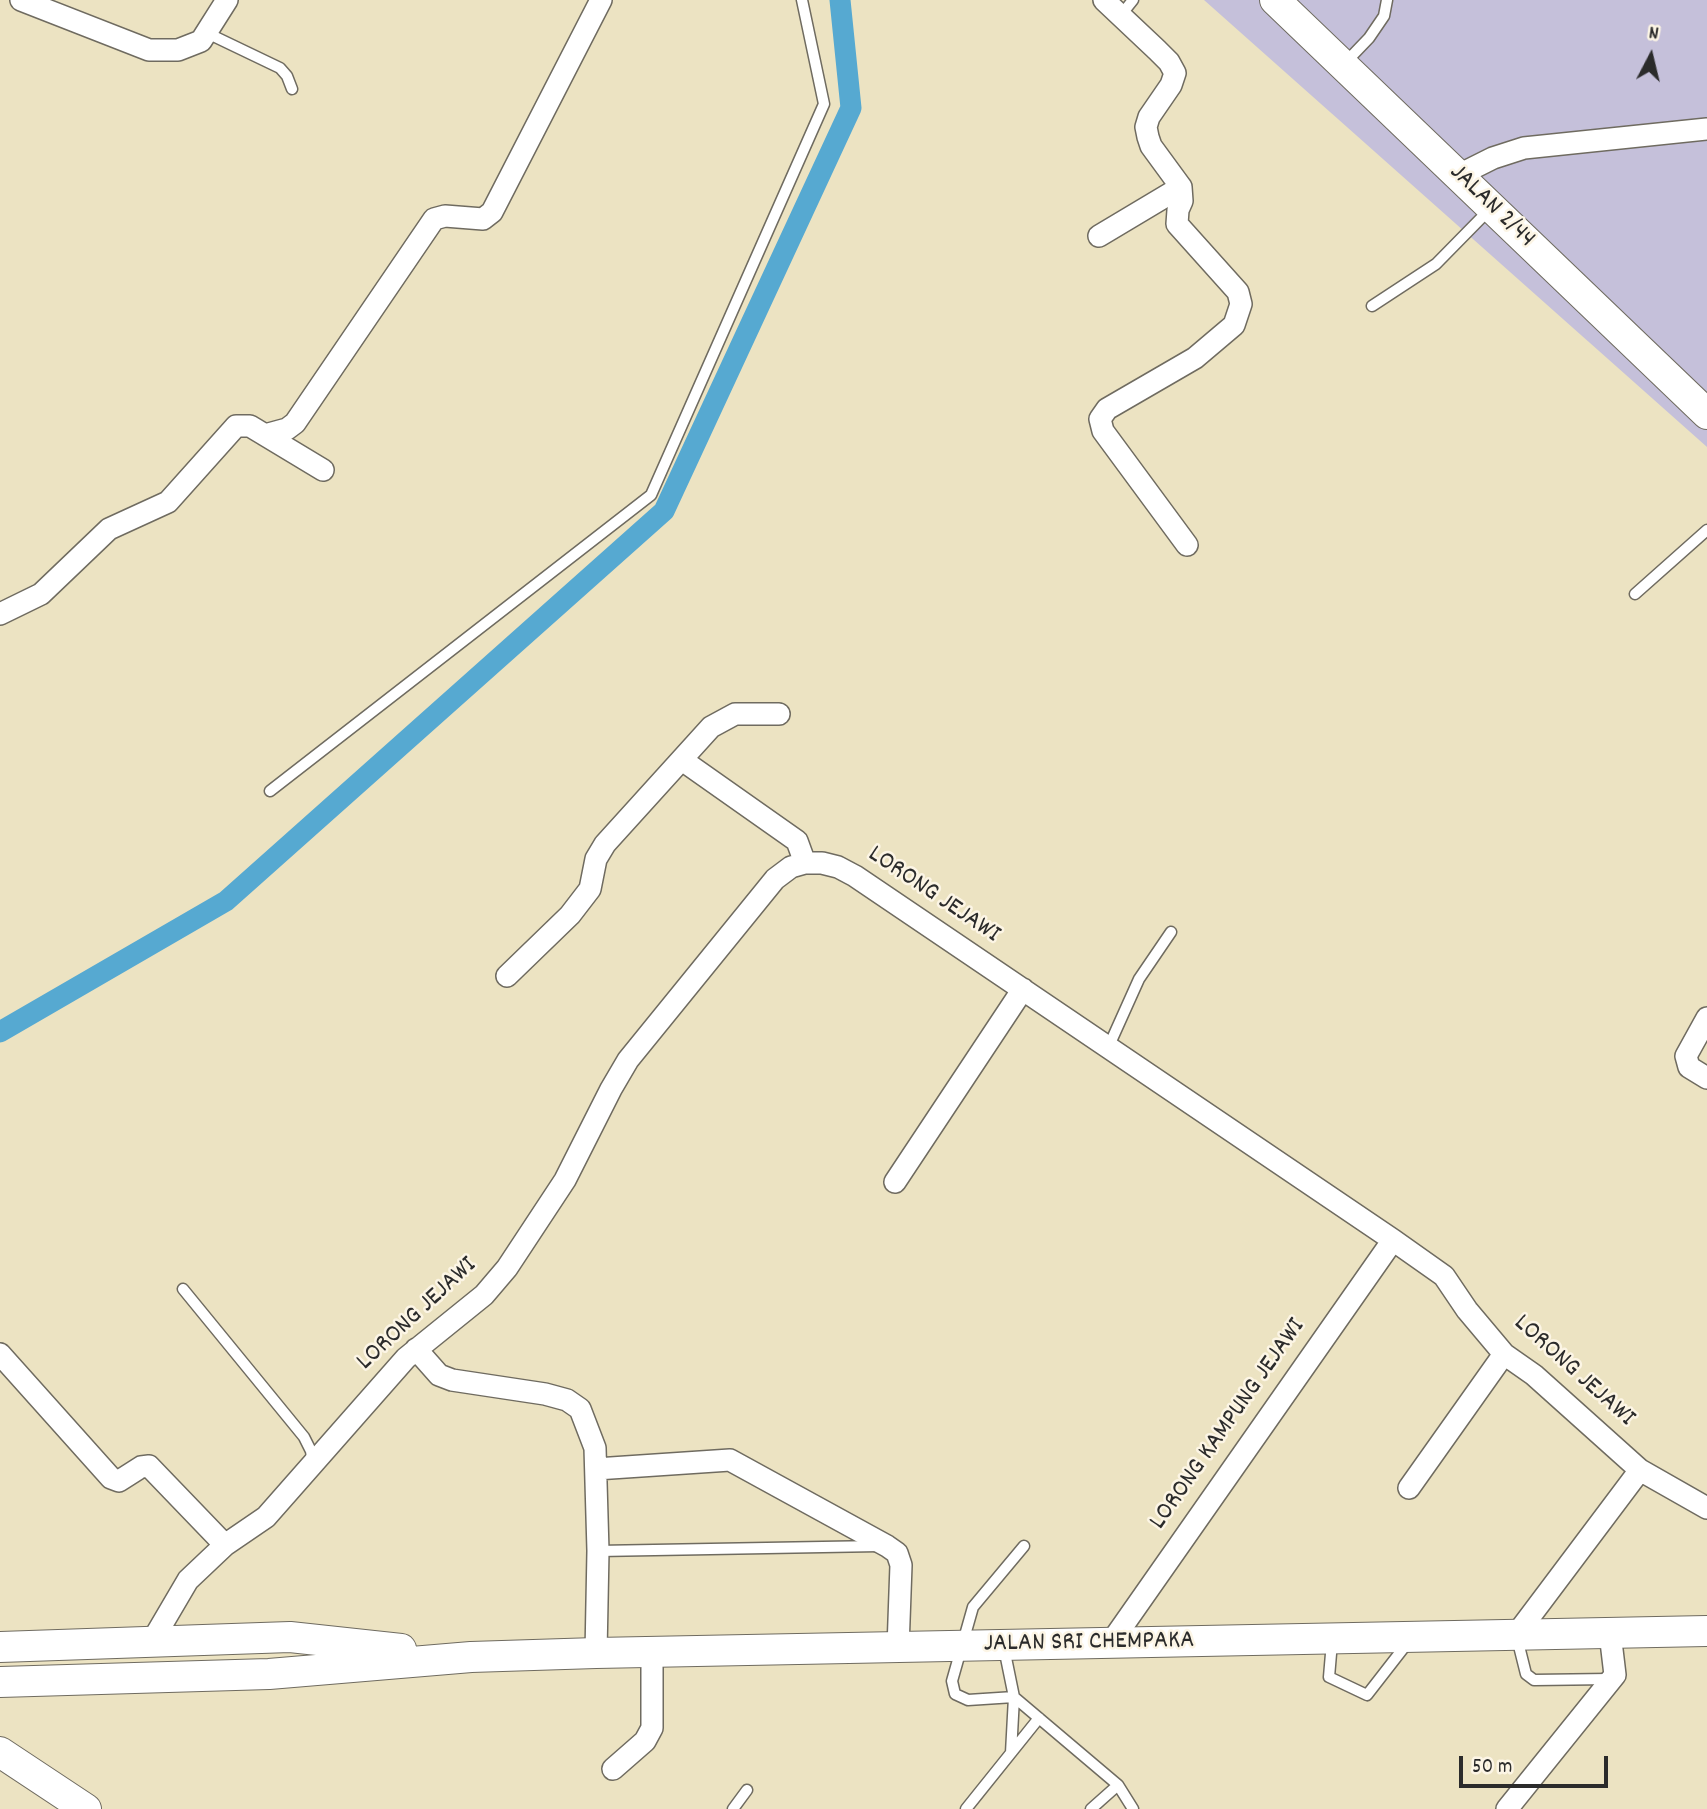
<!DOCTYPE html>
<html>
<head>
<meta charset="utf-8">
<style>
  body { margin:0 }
  #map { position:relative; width:1707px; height:1809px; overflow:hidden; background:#ece3c2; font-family:Dekko,sans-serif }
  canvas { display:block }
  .north { position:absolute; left:1616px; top:21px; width:70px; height:70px; -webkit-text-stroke:5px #fcf5e5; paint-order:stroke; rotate:7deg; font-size:19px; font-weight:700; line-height:28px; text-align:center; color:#2b2b2b }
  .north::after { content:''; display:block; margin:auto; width:24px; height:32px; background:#2b2b2b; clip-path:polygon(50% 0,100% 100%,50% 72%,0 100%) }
  .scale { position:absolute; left:1459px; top:1756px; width:149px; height:32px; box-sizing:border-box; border:4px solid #2b2b2b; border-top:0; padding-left:9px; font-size:21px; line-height:24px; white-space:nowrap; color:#2b2b2b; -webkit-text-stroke:5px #fcf5e5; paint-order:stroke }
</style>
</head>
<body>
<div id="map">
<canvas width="1707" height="1809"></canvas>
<div class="north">N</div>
<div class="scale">50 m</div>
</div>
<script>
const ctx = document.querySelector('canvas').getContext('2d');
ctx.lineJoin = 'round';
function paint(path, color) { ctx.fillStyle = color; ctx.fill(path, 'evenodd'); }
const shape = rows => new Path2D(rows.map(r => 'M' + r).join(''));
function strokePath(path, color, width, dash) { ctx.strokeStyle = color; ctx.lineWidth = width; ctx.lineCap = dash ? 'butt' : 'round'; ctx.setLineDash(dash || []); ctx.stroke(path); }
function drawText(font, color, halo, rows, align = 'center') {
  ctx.font = font + ' Dekko,sans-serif'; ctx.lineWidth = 5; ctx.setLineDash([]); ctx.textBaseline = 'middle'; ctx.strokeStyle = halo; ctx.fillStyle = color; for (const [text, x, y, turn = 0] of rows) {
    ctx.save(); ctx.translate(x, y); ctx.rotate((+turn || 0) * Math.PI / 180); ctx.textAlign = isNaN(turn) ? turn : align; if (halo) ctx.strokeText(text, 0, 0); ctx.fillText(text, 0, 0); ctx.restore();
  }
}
const industrial = shape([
  [1204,0,1707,0,1707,447]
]);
const canal = shape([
  [0,1032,226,901,664,511,851,108,840,0]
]);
const lane = shape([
  [1121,15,1133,0],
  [207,33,280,68,287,76,292,89],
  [1345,63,1369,38,1384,16,1387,0],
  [1372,306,1436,264,1491,208],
  [1635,594,1707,530],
  [270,791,651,495,824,104,802,0],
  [1108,1048,1139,979,1171,932],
  [183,1289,304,1437,311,1451,313,1464],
  [598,1551,879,1546],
  [1517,1638,1526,1674,1534,1680,1610,1679],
  [1332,1642,1329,1677,1367,1695,1409,1641],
  [1004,1648,1014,1697,1118,1785,1133,1809],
  [1011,1753,1014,1697,968,1700,955,1694,952,1681,973,1607,1024,1546],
  [733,1809,747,1790],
  [966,1809,1039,1718],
  [1091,1809,1118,1785]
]);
const street = shape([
  [21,0,149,50,178,50,201,41,227,0],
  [1104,0,1157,50,1169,62,1175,73,1171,85,1149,117,1146,127,1148,137,1151,146,1181,187,1182,201,1178,210,1177,224,1238,292,1241,304,1234,325,1195,358,1107,409,1100,419,1103,431,1187,545],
  [1459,175,1493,158,1524,148,1707,129],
  [1099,236,1181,187],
  [265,435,287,429,295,423,434,219,445,216,483,219,492,212,601,0],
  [0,614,41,594,109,529,168,502,236,426,250,426,323,470],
  [682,760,797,841,805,863],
  [507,976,570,915,590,889,596,859,605,844,711,727,735,714,779,714],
  [1707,1018,1686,1056,1689,1067,1707,1078],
  [895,1182,1023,989],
  [416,1349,439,1375,452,1380,545,1394,567,1400,580,1409,595,1448,598,1551,596,1653],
  [0,1354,111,1478,119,1481,141,1467,149,1466,225,1545],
  [596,1469,730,1460,887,1546,897,1553,901,1565,898,1648],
  [1409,1488,1504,1354],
  [1516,1635,1640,1470],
  [151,1643,188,1580,225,1545,266,1517,406,1358,484,1295,507,1268,565,1180,611,1089,628,1060,775,879,791,867,805,863,822,863,838,867,855,876,1393,1240,1444,1276,1467,1310,1504,1354,1534,1375,1640,1470,1707,1508],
  [1110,1644,1393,1240],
  [613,1769,645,1741,652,1728,652,1652],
  [1507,1809,1615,1675,1610,1633]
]);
const secondary = shape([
  [1275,0,1707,414],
  [0,1647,290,1637,401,1649],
  [0,1682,269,1674,471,1657,596,1653,1707,1631],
  [0,1752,86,1809]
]);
const streetNames = [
  ["JALAN 2/44",1491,207,44],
  ["LORONG JEJAWI",933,896,34],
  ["LORONG JEJAWI",418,1315,-43],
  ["LORONG JEJAWI",1573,1372,42],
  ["LORONG KAMPUNG JEJAWI",1229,1425,-55],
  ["JALAN SRI CHEMPAKA",1089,1644,-1]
];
paint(industrial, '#c5c0da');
strokePath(canal, '#56a9d1', 21);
strokePath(lane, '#6f6b60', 13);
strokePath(street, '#6f6b60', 24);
strokePath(secondary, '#6f6b60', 32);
strokePath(lane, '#fff', 10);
strokePath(street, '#fff', 21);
strokePath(secondary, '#fff', 30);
drawText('26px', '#2b2b2b', '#fcf5e5', streetNames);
</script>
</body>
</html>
